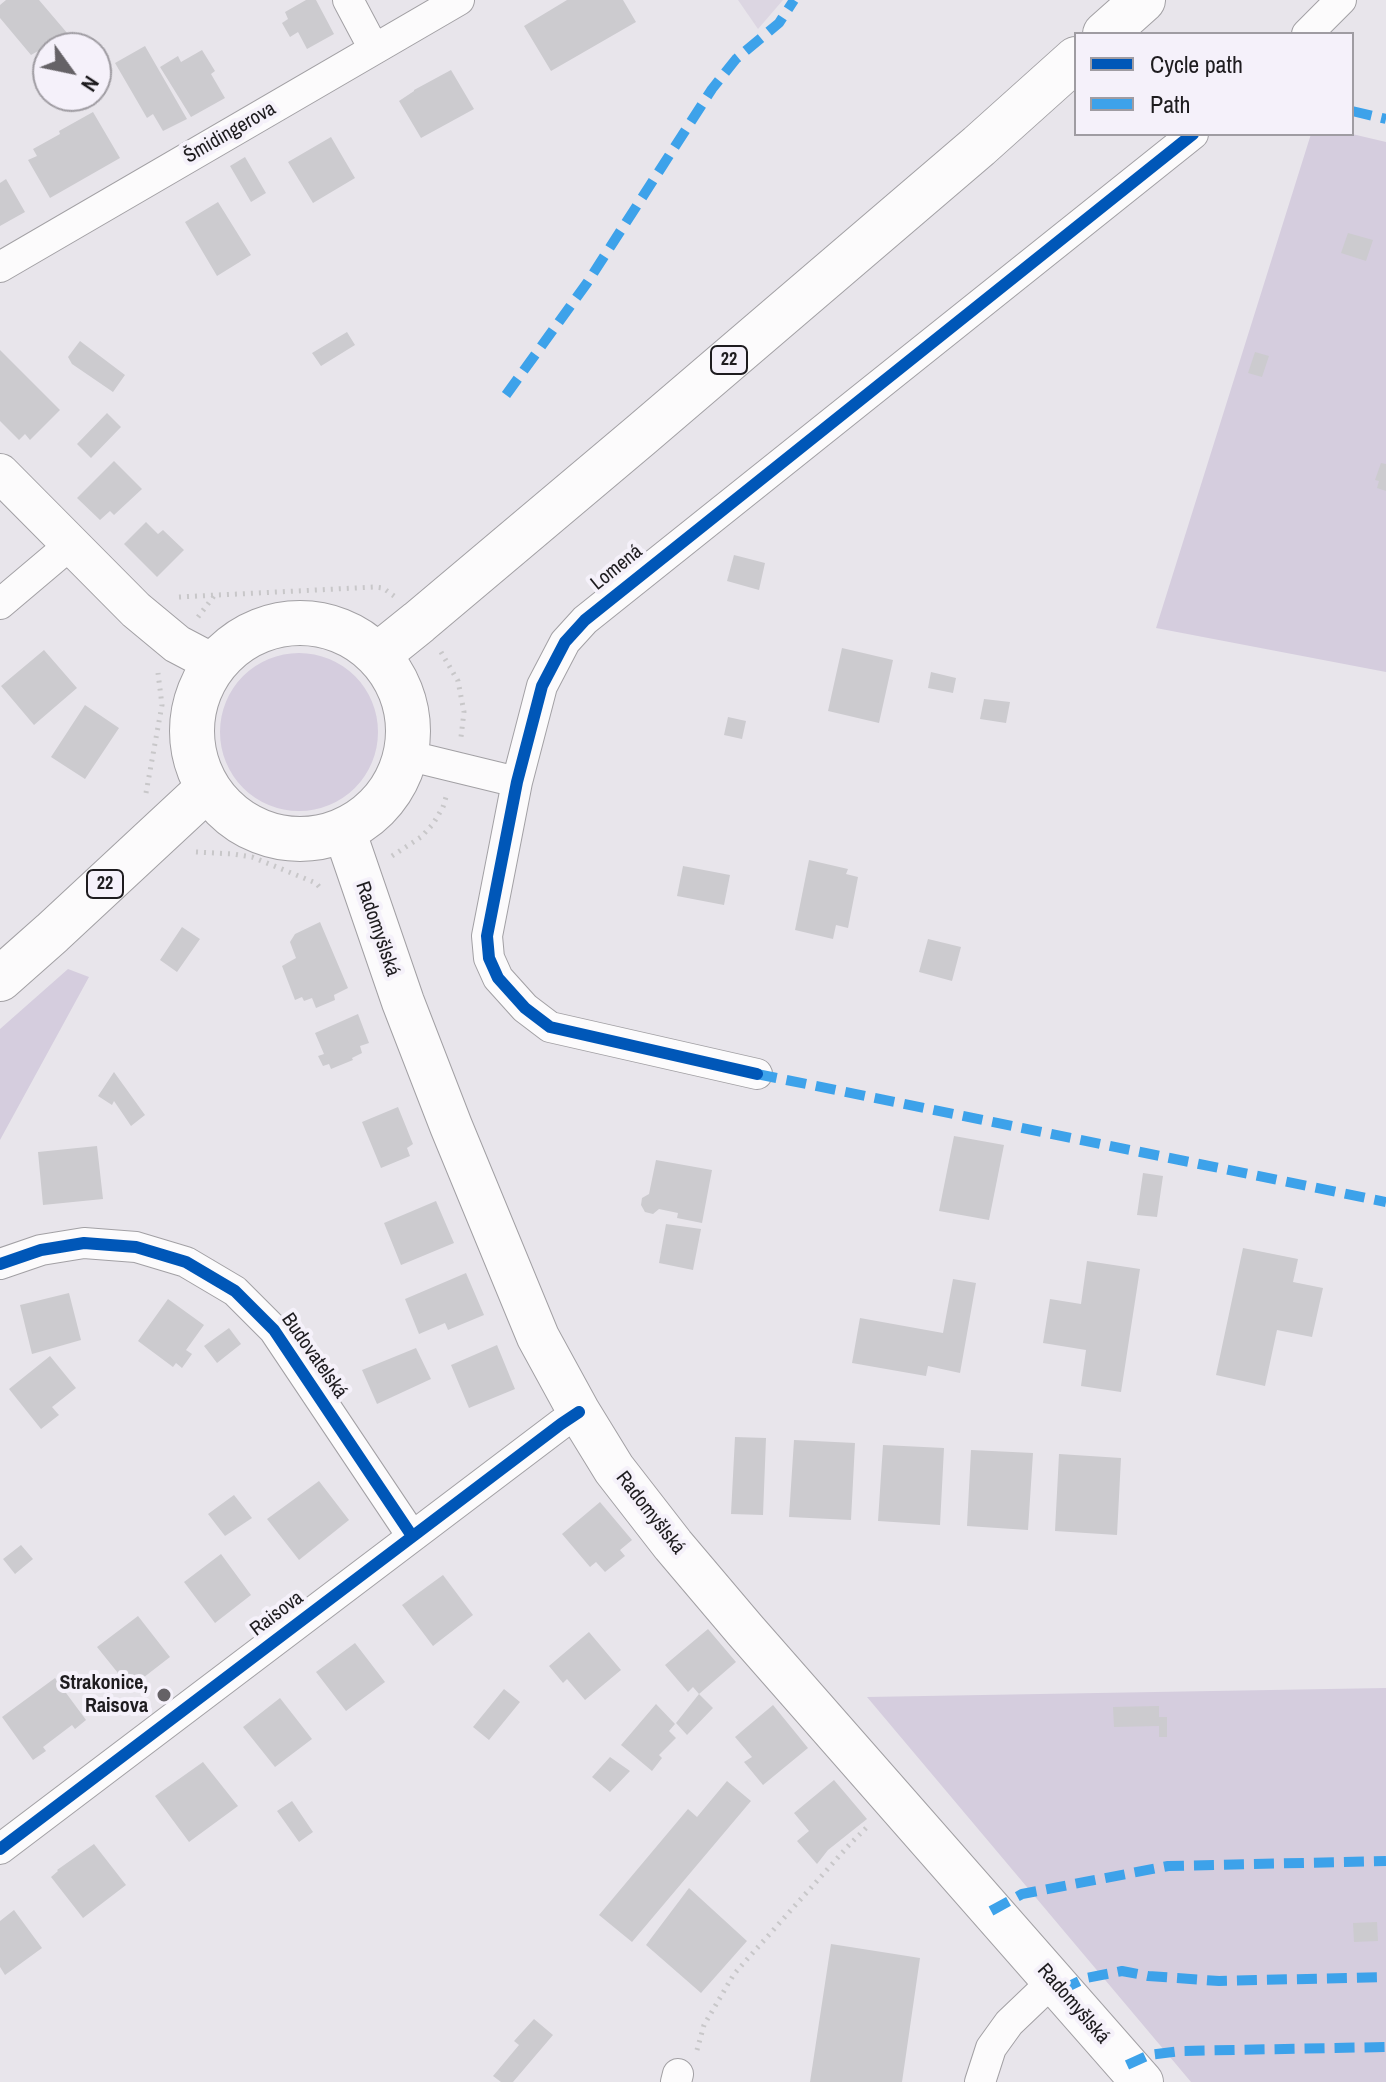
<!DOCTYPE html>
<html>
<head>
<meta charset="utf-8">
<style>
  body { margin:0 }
  #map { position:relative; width:1386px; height:2082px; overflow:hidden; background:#e8e5eb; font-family:"Archivo Narrow",sans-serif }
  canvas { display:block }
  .legend { position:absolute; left:1074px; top:32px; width:280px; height:104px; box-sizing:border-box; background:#f5f1fa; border:2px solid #9f9ca2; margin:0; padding:10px 14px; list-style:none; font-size:24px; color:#1e1c1f }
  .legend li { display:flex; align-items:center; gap:16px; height:40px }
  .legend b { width:40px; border:2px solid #9f9ca2 }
  .north { position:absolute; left:32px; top:32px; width:80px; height:80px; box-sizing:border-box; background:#f5f1fa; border:2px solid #9f9ca2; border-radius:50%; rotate:123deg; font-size:22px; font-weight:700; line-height:32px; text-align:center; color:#1e1c1f }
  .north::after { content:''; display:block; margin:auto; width:28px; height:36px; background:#656266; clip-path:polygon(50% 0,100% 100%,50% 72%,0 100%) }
</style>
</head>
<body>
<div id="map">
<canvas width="1386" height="2082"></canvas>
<ul class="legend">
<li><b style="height:10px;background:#0057b8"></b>Cycle path</li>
<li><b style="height:10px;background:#3da2ea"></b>Path</li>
</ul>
<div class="north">N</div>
</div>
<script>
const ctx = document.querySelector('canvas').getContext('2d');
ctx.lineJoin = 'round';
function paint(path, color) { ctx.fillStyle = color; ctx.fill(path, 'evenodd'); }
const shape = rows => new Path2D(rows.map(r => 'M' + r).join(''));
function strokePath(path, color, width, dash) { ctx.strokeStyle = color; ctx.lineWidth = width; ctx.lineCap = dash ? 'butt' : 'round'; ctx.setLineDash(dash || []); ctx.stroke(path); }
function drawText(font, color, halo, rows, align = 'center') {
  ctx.font = font + ' "Archivo Narrow",sans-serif'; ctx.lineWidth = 8; ctx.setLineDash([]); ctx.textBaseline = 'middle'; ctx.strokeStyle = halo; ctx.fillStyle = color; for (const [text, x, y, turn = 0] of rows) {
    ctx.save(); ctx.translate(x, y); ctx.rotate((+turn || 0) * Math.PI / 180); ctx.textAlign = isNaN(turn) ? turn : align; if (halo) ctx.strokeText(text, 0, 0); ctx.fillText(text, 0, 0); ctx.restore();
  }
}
const built = shape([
  [738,0,783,0,758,29]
]);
const green = shape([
  [1311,134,1352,134,1386,142,1386,672,1156,628],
  '220 732a79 79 0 1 1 158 0a79 79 0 1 1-158 0Z',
  [68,969,89,977,0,1140,0,1029],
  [1386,1688,1386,2082,1191,2082,867,1697]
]);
const building = shape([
  [6,0,39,0,68,34,31,55,0,18,0,5],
  [306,0,316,0,334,34,307,49,298,32,290,37,282,23,288,19,285,12],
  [623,0,636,22,551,71,524,26,567,0],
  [75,35,82,48,54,48],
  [145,46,187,119,163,131,153,114,147,118,115,63],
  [202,50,215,71,211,74,225,98,191,117,160,67,178,56,181,62],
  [48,52,48,75,37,58],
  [451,70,474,109,421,138,399,101,414,91,414,90],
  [93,112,120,158,50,198,28,160,37,156,33,149,60,134,59,131],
  [331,137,355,178,313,203,288,162],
  [245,157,266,193,251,202,230,166],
  [6,179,25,212,0,226,0,183],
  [218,202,251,255,217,276,185,222],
  [1348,233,1373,240,1366,261,1341,253],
  [347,332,355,345,321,366,312,353],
  [80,341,125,375,113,392,72,364,68,357],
  [0,350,60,410,30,440,25,434,19,440,0,421],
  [1255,352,1269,356,1262,377,1248,373],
  [107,413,121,427,91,458,77,444],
  [114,461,142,489,114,515,110,511,100,520,77,498],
  [1381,463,1386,464,1386,491,1377,488,1379,481,1375,480],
  [146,522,158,534,163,530,184,550,157,577,124,544],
  [734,555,765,563,759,590,727,581],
  [842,648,893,660,879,723,828,711],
  [44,650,77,688,34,725,1,686],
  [931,672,956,678,953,693,928,688],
  [984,699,1010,702,1006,723,980,719],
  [85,705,119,728,85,779,51,757],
  [728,717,746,721,742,739,724,735],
  [809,860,848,869,846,874,858,877,848,928,836,925,833,939,795,930],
  [683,866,730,875,724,905,677,896],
  [320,922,348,988,334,995,335,1000,316,1008,312,998,304,1001,302,997,295,1000,282,966,296,958,290,942,295,934],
  [182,927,200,939,177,972,160,960],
  [928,939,961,947,952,981,919,972],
  [358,1014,369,1043,360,1046,362,1053,352,1058,353,1060,331,1069,329,1064,323,1066,318,1056,324,1054,315,1033],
  [114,1072,145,1115,131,1126,114,1101,112,1105,98,1096],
  [398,1107,413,1144,407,1148,410,1156,381,1168,362,1122],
  [954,1136,1004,1145,989,1220,939,1211],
  [97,1146,103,1199,43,1205,38,1152],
  [656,1160,712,1170,702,1223,677,1218,678,1213,659,1209,653,1214,645,1212,641,1205,642,1198,649,1194],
  [1143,1173,1163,1176,1157,1217,1137,1215],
  [436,1201,454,1243,401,1265,384,1223],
  [666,1224,701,1229,693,1270,659,1263],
  [1243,1248,1298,1259,1293,1282,1323,1288,1312,1337,1277,1330,1265,1386,1216,1375],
  [1087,1261,1140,1269,1121,1392,1081,1386,1086,1350,1043,1343,1050,1299,1081,1304],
  [466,1273,484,1315,448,1330,445,1323,419,1334,405,1299],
  [953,1279,976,1283,960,1373,928,1366,926,1376,852,1363,860,1318,943,1333],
  [69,1293,81,1340,32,1354,20,1305],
  [168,1299,204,1325,186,1350,192,1354,182,1368,176,1363,173,1367,138,1341],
  [229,1328,241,1344,217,1363,204,1346],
  [497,1345,515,1389,469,1408,451,1365],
  [416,1348,431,1379,377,1404,362,1370],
  [50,1356,76,1388,52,1407,59,1415,41,1429,9,1389],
  [735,1437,766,1438,763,1515,731,1514],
  [794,1440,855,1443,851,1520,789,1517],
  [883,1445,944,1448,940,1525,878,1521],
  [971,1450,1033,1453,1028,1530,967,1526],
  [1059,1454,1121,1458,1117,1535,1055,1531],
  [319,1481,349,1520,299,1560,267,1519],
  [234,1495,252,1518,225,1536,208,1514],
  [600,1502,632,1540,620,1550,625,1556,605,1572,596,1562,590,1567,562,1534],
  [21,1545,33,1559,15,1574,3,1559],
  [221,1554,251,1595,215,1623,184,1582],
  [443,1575,473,1615,433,1646,402,1605],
  [138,1616,170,1657,130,1688,97,1647],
  [708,1629,736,1662,699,1694,713,1708,687,1735,676,1723,699,1694,693,1687,688,1692,665,1665],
  [589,1632,621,1670,585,1700,567,1679,563,1683,549,1666],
  [355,1643,385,1682,346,1711,316,1672],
  [55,1678,86,1720,75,1729,72,1725,43,1747,46,1751,33,1760,2,1717],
  [504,1689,520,1702,489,1740,473,1727],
  [280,1698,312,1739,275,1767,243,1727],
  [656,1704,675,1724,669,1731,676,1738,659,1755,662,1758,652,1771,621,1745],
  [773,1705,808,1748,763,1785,744,1762,752,1757,735,1737],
  [1159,1706,1159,1717,1167,1717,1167,1737,1159,1737,1159,1726,1114,1727,1113,1707],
  [610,1757,630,1771,610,1792,592,1777],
  [203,1762,238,1806,189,1842,155,1796],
  [834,1780,867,1819,828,1850,817,1864,797,1841,809,1831,794,1813],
  [727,1781,751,1801,632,1942,599,1915,688,1809,697,1817],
  [292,1801,313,1832,299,1842,277,1811],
  [94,1844,126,1885,83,1918,51,1877,58,1871,57,1870],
  [689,1888,747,1941,701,1993,646,1945],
  [14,1910,42,1948,5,1975,0,1967,0,1921],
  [1377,1922,1378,1941,1354,1942,1353,1923],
  [831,1944,920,1958,902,2082,810,2082],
  [534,2019,553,2035,513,2082,501,2082,493,2076,519,2045,514,2041]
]);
const path = shape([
  [179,597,375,587,383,588,394,596],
  [198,617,214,596],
  [441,652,458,681,464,712,461,737],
  [146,793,162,705,158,673],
  [196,852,233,854,252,857,316,883,322,890],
  [392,856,421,837,433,824,443,807,446,797],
  [697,2050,704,2025,734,1974,850,1844,869,1825]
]);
const minor = shape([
  [348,0,374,49],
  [1307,34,1341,0],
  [0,267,459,0],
  [0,604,71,544],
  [406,755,517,782],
  [757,1074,550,1027,525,1008,498,978,489,958,487,936,517,782,542,686,565,642,585,620,1193,134],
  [0,1264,41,1250,84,1243,136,1247,186,1262,235,1291,274,1330,412,1536],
  [0,1849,561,1424,579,1412],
  [676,2082,678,2074],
  [980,2082,991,2048,1009,2023,1053,1981]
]);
const tertiary = shape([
  [0,473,136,610,177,644,215,664]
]);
const secondary = shape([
  [344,830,403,1002,451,1126,538,1337,579,1412,614,1469,673,1545,745,1630,1142,2082]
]);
const primary = shape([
  [1105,34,1143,0],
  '192 731a108 108 0 1 1 216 0a108 108 0 1 1-216 0Z',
  [378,655,419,622,641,435,979,146,1076,59],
  [0,979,52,933,208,788]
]);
const quiet = shape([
  [1352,111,1386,119],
  [506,395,587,283,712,89,736,59,779,23,794,0],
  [757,1074,1386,1202],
  [991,1911,1022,1894,1168,1866,1386,1861],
  [1061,1990,1086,1978,1122,1971,1148,1976,1219,1981,1386,1977],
  [1127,2065,1149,2055,1181,2051,1386,2047]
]);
const cycleway = shape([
  [757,1074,550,1027,525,1008,498,978,489,958,487,936,517,782,542,686,565,642,585,620,1193,134],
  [0,1264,41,1250,84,1243,136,1247,186,1262,235,1291,274,1330,412,1536],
  [0,1849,561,1424,579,1412]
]);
const markers = [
  [164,1695,8,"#656266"]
];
const shields = [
  [729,360,36],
  [105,884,36]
];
const shieldNames = [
  ["22",729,360],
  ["22",105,884]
];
const streetNames = [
  ["Šmidingerova",230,133,-30],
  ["Lomená",617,568,-39],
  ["Radomyšlská",377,929,71],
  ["Budovatelská",314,1356,55],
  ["Radomyšlská",650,1513,52],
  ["Raisova",277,1614,-37],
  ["Radomyšlská",1073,2004,49]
];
const poiNames = [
  ["Strakonice,",148,1684],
  ["Raisova",148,1707]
];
paint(built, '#dcd6e2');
paint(green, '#d5cdde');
paint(building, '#cccbcf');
strokePath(minor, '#a2a0a4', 32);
strokePath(tertiary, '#a2a0a4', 40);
strokePath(secondary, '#a2a0a4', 44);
strokePath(primary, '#a2a0a4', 46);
strokePath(path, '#c8c7c9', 5, [2, 6]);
strokePath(minor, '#fcfbfc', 30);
strokePath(tertiary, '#fcfbfc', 38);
strokePath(secondary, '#fcfbfc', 42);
strokePath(primary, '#fcfbfc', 44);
strokePath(quiet, '#3da2ea', 10, [20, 10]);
strokePath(cycleway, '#0057b8', 12);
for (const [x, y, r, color] of markers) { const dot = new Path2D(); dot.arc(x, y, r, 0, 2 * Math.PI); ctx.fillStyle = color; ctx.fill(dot); strokePath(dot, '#f5f1fa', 3); }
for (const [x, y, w] of shields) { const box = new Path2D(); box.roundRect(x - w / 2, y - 14, w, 28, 6); ctx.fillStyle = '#f5f1fa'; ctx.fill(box); strokePath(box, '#1e1c1f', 2); }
drawText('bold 18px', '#1e1c1f', null, shieldNames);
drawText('20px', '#1e1c1f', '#f5f1fa', streetNames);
drawText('bold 20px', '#1e1c1f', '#f5f1fa', poiNames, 'right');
</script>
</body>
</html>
